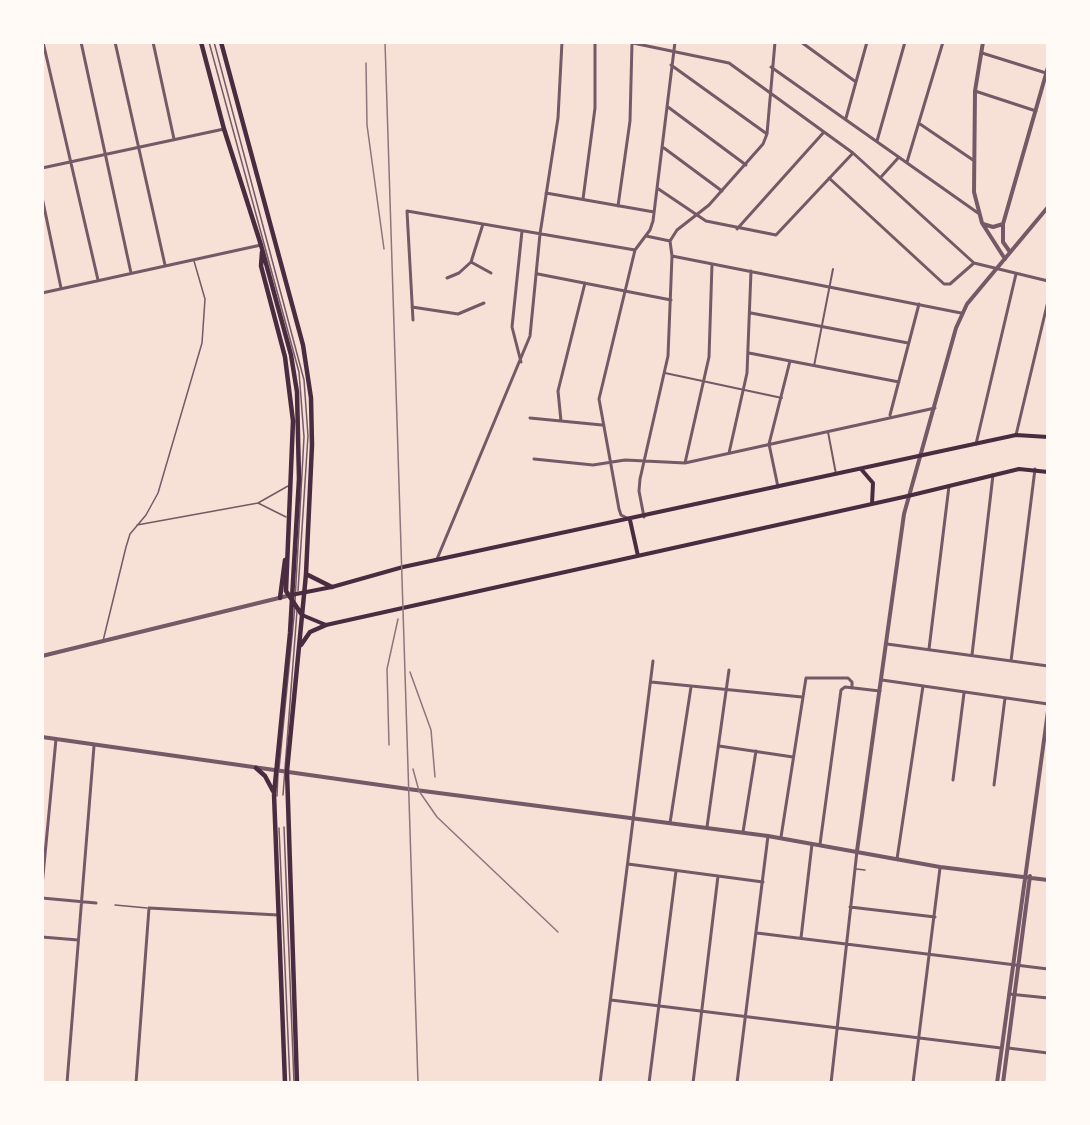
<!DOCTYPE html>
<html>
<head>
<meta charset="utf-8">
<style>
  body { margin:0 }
  #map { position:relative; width:1090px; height:1125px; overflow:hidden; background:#f7e1d7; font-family:"Noto Serif",serif }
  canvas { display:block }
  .frame { position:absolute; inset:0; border:44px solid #fffaf5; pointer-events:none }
</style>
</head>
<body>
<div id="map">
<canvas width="1090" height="1125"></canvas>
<div class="frame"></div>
</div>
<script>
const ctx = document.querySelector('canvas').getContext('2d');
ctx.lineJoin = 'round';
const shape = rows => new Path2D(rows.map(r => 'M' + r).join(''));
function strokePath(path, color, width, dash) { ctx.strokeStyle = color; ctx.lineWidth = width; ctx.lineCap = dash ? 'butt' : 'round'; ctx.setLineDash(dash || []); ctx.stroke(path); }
const service = shape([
  [209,42,299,372,304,437,295,601],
  [214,42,304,380,308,436,298,591],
  [258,503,286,517],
  [137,525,258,503,288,486],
  [103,641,126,547,130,534,146,515,158,493,202,343,205,299,194,261],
  [279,769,295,606],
  [283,795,297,611],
  [277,796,278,773],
  [284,827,294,1083],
  [279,828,290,1083],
  [856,869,865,870],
  [115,905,147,908]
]);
const pedestrian = shape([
  [814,366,833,269],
  [665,373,782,398],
  [828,432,836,474]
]);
const minor = shape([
  [43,42,98,280],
  [81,42,131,273],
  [115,42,165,265],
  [153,42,174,139],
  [628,42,729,63,853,153,974,263,1048,281],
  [801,42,856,82],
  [982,53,1046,73],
  [671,65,767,134],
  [771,67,978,213],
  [975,91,1036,111],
  [668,107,746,165],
  [846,118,867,42],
  [920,124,973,160],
  [877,141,905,42],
  [664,148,722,191],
  [907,162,943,42],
  [42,168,224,129],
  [881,177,899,157],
  [829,178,944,284,950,284,974,263],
  [657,188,706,221,776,235,853,153],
  [546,193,654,212],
  [42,197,61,288],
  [583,199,595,108,595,42],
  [618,206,630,121,632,43],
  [737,229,824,132],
  [646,236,670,241],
  [670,241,677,230,709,205,763,144,767,134,775,42],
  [672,256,961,313],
  [471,262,491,273],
  [538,274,671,300],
  [447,278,459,273,471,262,483,224],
  [42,293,261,245],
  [412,307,458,314,484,303],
  [751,313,908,343],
  [413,320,407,211,635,250],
  [749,353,899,382],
  [521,362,512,327,522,231],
  [890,415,919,304],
  [530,418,602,425],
  [561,421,558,391,585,283],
  [1016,435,1048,301],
  [976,444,1016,274],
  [729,453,747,373,751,271],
  [534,459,593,465,625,460,685,463,935,408],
  [685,463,709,357,712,264],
  [778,487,769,444,790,361],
  [644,517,639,491,640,479,668,356,672,256,670,241],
  [629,519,621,515,619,509,599,399,635,250,650,230,653,221,675,42],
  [437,559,530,336,540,234,558,118,562,42],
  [887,644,1048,666],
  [929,649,949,486],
  [972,655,993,475],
  [1011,661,1035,469],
  [882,680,1048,704],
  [651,682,802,697],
  [719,746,793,757],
  [953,780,964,693],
  [994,785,1005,698],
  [670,823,691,687],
  [707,827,729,670],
  [743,832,756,751],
  [781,837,806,678,848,678,852,682,852,688],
  [820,844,841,690,845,687,880,691],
  [897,859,923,686],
  [628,864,763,882],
  [42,886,56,739],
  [42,898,96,903],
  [850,907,935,917],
  [757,933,1048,969],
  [42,937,78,940],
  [801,938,812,844],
  [1009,994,1048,998],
  [611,1000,1001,1048],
  [1008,1048,1048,1053],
  [67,1083,94,746],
  [136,1083,149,908,278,915],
  [600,1083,653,661],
  [649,1083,676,871],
  [693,1083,718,876],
  [737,1083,768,836],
  [831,1083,857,851],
  [913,1083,940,868]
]);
const tertiary = shape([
  [983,42,975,91,974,192,982,223,1005,259],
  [983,224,993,227,1003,224],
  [1010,252,1003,242,1003,224,1048,67],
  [42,656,287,596],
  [42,737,408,789,768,836,940,867,1048,880],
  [857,851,904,514,956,328,967,304,1048,207],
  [997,1083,1048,711],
  [1003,1083,1030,876]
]);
const secondary = shape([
  [861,469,873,483,872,504],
  [630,520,638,556],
  [291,595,332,587,403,567,1016,435,1048,437],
  [302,615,326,625,908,496,1019,469,1048,472]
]);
const primary = shape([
  [201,42,224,129,261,245,291,355,297,392,299,479,290,633,274,794,285,1083],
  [221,42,303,345,311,398,312,445,306,574,287,771,297,1083],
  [262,252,261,266,285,357,293,421,286,591,302,615],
  [306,574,332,587],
  [280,598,285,560],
  [301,645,310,632,326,625],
  [256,768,265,776,273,791]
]);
const rail = shape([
  [385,42,418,1083],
  [366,63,367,125,384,249],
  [410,672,431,730,435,777],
  [389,745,387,669,398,619],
  [413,769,419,791,437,817,558,932]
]);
strokePath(service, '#755966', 1.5);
strokePath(pedestrian, '#755966', 2);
strokePath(minor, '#755966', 3);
strokePath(tertiary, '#755966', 4);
strokePath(secondary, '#4a2c40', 4);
strokePath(primary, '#4a2c40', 4.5);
strokePath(rail, '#8f747c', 1.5);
</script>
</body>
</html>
